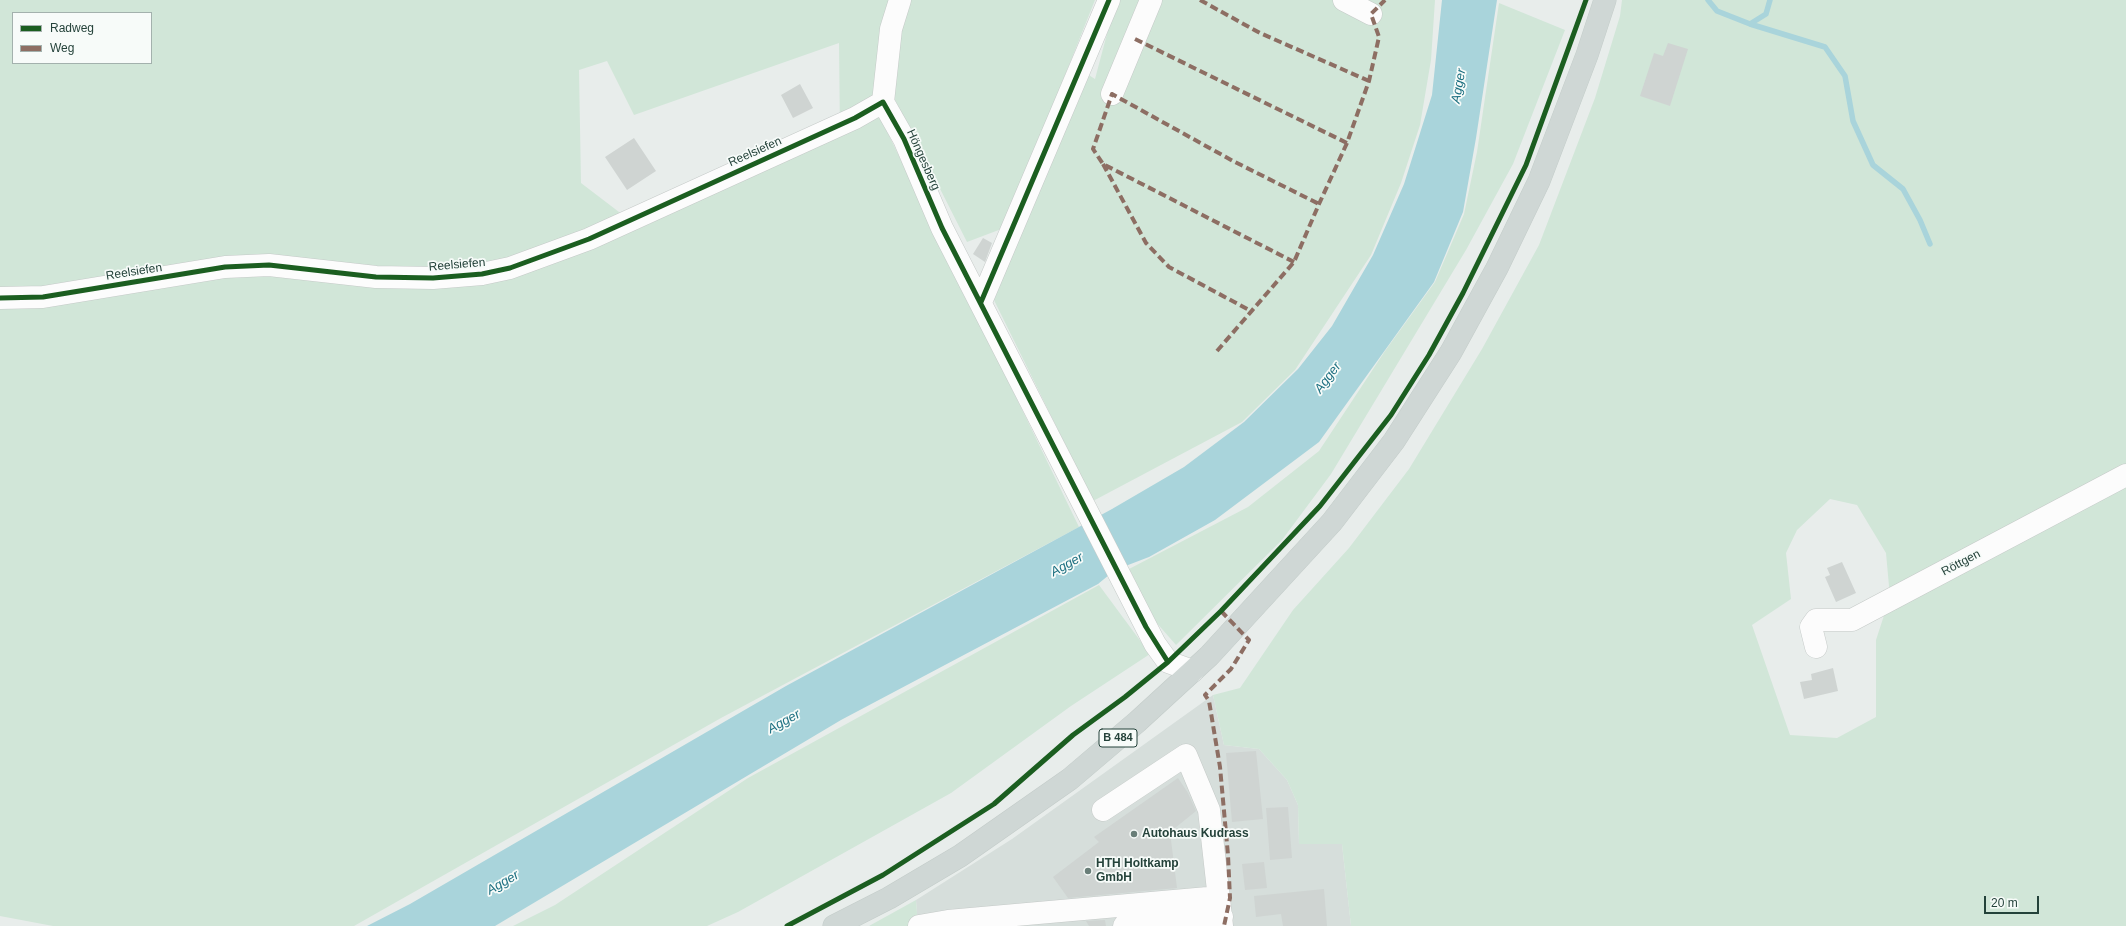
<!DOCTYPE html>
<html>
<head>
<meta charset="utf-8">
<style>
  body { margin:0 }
  #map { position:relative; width:2126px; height:926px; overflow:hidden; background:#e8edeb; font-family:Helvetica,sans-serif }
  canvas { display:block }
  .legend { position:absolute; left:12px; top:12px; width:140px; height:52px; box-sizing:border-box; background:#f7fbf9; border:1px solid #a3b1ad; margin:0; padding:5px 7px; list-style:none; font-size:12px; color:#24423a }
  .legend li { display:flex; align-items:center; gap:8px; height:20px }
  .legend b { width:20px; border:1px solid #a3b1ad }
  .scale { position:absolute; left:1984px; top:896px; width:55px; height:18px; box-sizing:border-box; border:2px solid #24423a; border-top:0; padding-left:5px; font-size:12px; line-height:14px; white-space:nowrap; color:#24423a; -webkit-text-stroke:3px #f7fbf9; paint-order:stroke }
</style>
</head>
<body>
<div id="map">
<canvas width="2126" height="926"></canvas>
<ul class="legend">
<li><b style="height:5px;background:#1b5e20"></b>Radweg</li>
<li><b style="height:5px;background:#8d6e63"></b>Weg</li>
</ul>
<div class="scale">20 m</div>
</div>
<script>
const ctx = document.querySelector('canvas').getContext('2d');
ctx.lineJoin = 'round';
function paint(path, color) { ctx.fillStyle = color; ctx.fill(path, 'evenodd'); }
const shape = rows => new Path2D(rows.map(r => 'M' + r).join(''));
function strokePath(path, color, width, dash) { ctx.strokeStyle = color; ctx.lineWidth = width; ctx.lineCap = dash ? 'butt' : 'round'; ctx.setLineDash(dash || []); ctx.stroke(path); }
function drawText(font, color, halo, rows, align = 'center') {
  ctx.font = font + ' Helvetica,sans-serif'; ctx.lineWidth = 3.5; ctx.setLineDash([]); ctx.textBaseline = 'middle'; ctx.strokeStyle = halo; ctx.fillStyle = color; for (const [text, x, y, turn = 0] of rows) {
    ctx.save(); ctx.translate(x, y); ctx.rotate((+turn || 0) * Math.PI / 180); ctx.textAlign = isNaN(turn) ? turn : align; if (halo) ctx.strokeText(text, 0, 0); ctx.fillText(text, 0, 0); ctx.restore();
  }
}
const built = shape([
  [1213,695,1224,745,1259,749,1287,780,1298,805,1299,844,1342,844,1351,926,918,926,916,900,1012,839]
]);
const green = shape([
  [0,0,1095,0,1004,228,967,242,894,98,879,115,1079,527,721,718,354,926,53,926,0,916],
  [13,13,151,13,151,63,13,63],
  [839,43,840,134,640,228,581,183,579,70,607,61,634,115],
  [1116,0,1435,0,1431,60,1420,125,1401,183,1371,255,1295,370,1242,422,1093,501,993,298,1084,72,1095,79],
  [1622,0,2126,0,2126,926,1351,926,1342,844,1299,844,1298,805,1287,780,1259,749,1224,745,1213,695,1240,688,1293,610,1349,548,1409,469,1482,349,1539,245,1595,98,1620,16],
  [1830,499,1857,505,1886,553,1890,597,1876,640,1876,717,1837,738,1790,735,1752,625,1791,599,1786,553,1797,530],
  [1499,3,1565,30,1513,164,1466,250,1331,474,1282,540,1176,645,1155,621,1129,569,1248,507,1319,451,1385,351,1435,282,1464,214,1477,152],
  [1099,585,1150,654,1071,706,951,793,738,912,707,926,513,926,555,905,748,778],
  [916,900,918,926,869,926]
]);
const water = shape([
  [1442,0,1497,0,1476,138,1463,212,1434,282,1319,442,1215,520,1149,557,1115,570,1098,584,841,720,495,926,367,926,410,904,786,686,1112,509,1184,467,1244,422,1298,369,1332,326,1373,255,1404,184,1432,95]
]);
const stream = shape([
  [1708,0,1717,11,1750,24,1766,14,1770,0],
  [1750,24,1825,47,1845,76,1853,121,1873,165,1903,189,1920,220,1930,244]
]);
const building = shape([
  [1668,43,1688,49,1670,106,1640,96,1654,53,1663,56],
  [800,84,813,108,793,118,781,95],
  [634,138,656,171,627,190,605,157],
  [983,238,992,243,985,262,973,254],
  [1842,562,1856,593,1836,602,1825,577,1830,575,1827,568],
  [1833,668,1838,691,1804,699,1800,682,1812,680,1811,674],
  [1256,751,1263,819,1232,822,1226,753],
  [1178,778,1188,793,1196,811,1170,832,1177,888,1068,898,1053,877,1099,842,1094,837],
  [1288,807,1292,858,1270,860,1266,808],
  [1264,862,1267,888,1245,890,1242,864],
  [1324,889,1327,926,1283,926,1281,914,1256,917,1254,896],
  [1105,920,1106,926,1089,926,1086,921]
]);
const minor = shape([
  [900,0,891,29,883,102,904,139,942,228,1155,644,1168,662,1193,671],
  [1344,0,1371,14],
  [1112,94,1151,0],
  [0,298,43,297,225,267,269,265,376,277,433,278,482,274,510,268,589,239,855,118,883,102],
  [981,302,1109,0],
  [1816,647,1811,627,1816,620,1852,620,2126,475],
  [1103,810,1186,755,1209,810,1222,926],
  [919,926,948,921,1219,897],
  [1124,926,1222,917]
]);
const major = shape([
  [834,926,889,898,960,856,1070,779,1137,722,1209,656,1332,522,1394,441,1451,352,1497,268,1539,181,1587,55,1605,0]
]);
const quiet = shape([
  [1200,0,1260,33,1369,81],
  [1135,39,1347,143],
  [1103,164,1146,243,1169,267,1251,311],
  [1294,262,1103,164,1093,149,1112,94,1233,161,1319,204],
  [1217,351,1294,262,1319,204,1347,143,1369,81,1379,37,1371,14,1385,0],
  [1221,611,1249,640,1231,669,1205,695,1209,701,1220,767,1228,855,1230,898,1224,926]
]);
const cycleway = shape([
  [0,298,43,297,225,267,269,265,376,277,433,278,482,274,510,268,589,239,855,118,883,102,904,139,942,228,1146,627,1168,662],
  [981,302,1109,0],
  [787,926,883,875,994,804,1073,735,1125,697,1168,662,1221,611,1320,506,1391,415,1429,355,1463,293,1526,165,1586,0]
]);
const markers = [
  [1134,834,4,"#697e78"],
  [1088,871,4,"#697e78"]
];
const shields = [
  [1118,738,38]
];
const shieldNames = [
  ["B 484",1118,738]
];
const streetNames = [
  ["Reelsiefen",755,152,-24],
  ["Höngesberg",923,160,66],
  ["Reelsiefen",457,265,-5],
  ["Reelsiefen",134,272,-9],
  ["Röttgen",1961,563,-28]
];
const poiNames = [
  ["Autohaus Kudrass",1142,834],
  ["HTH Holtkamp",1096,864],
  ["GmbH",1096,878]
];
const waterNames = [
  ["Agger",1459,86,-80],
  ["Agger",1328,378,-53],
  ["Agger",1067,565,-29],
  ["Agger",784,722,-29],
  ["Agger",503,883,-30]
];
paint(built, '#d6dedb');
paint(green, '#d1e6d8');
paint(water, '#a9d4db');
strokePath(stream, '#a9d4db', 5.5);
paint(building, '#cfd4d2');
strokePath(minor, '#c5cac8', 23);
strokePath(major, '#c3ccc9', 23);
strokePath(minor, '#fcfcfc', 22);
strokePath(major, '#cfd7d5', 22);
strokePath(quiet, '#8d6e63', 4, [8, 4]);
strokePath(cycleway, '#1b5e20', 5);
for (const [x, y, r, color] of markers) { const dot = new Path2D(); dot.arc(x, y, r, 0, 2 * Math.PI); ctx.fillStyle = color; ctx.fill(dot); strokePath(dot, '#f7fbf9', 1.5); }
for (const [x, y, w] of shields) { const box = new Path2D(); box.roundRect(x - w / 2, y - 9, w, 18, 3); ctx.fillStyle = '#f7fbf9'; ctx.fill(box); strokePath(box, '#24423a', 1); }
drawText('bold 11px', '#24423a', null, shieldNames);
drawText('12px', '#24423a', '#f7fbf9', streetNames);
drawText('bold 12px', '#24423a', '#f7fbf9', poiNames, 'left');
drawText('italic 13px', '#1c6f80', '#f7fbf9', waterNames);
</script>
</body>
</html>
